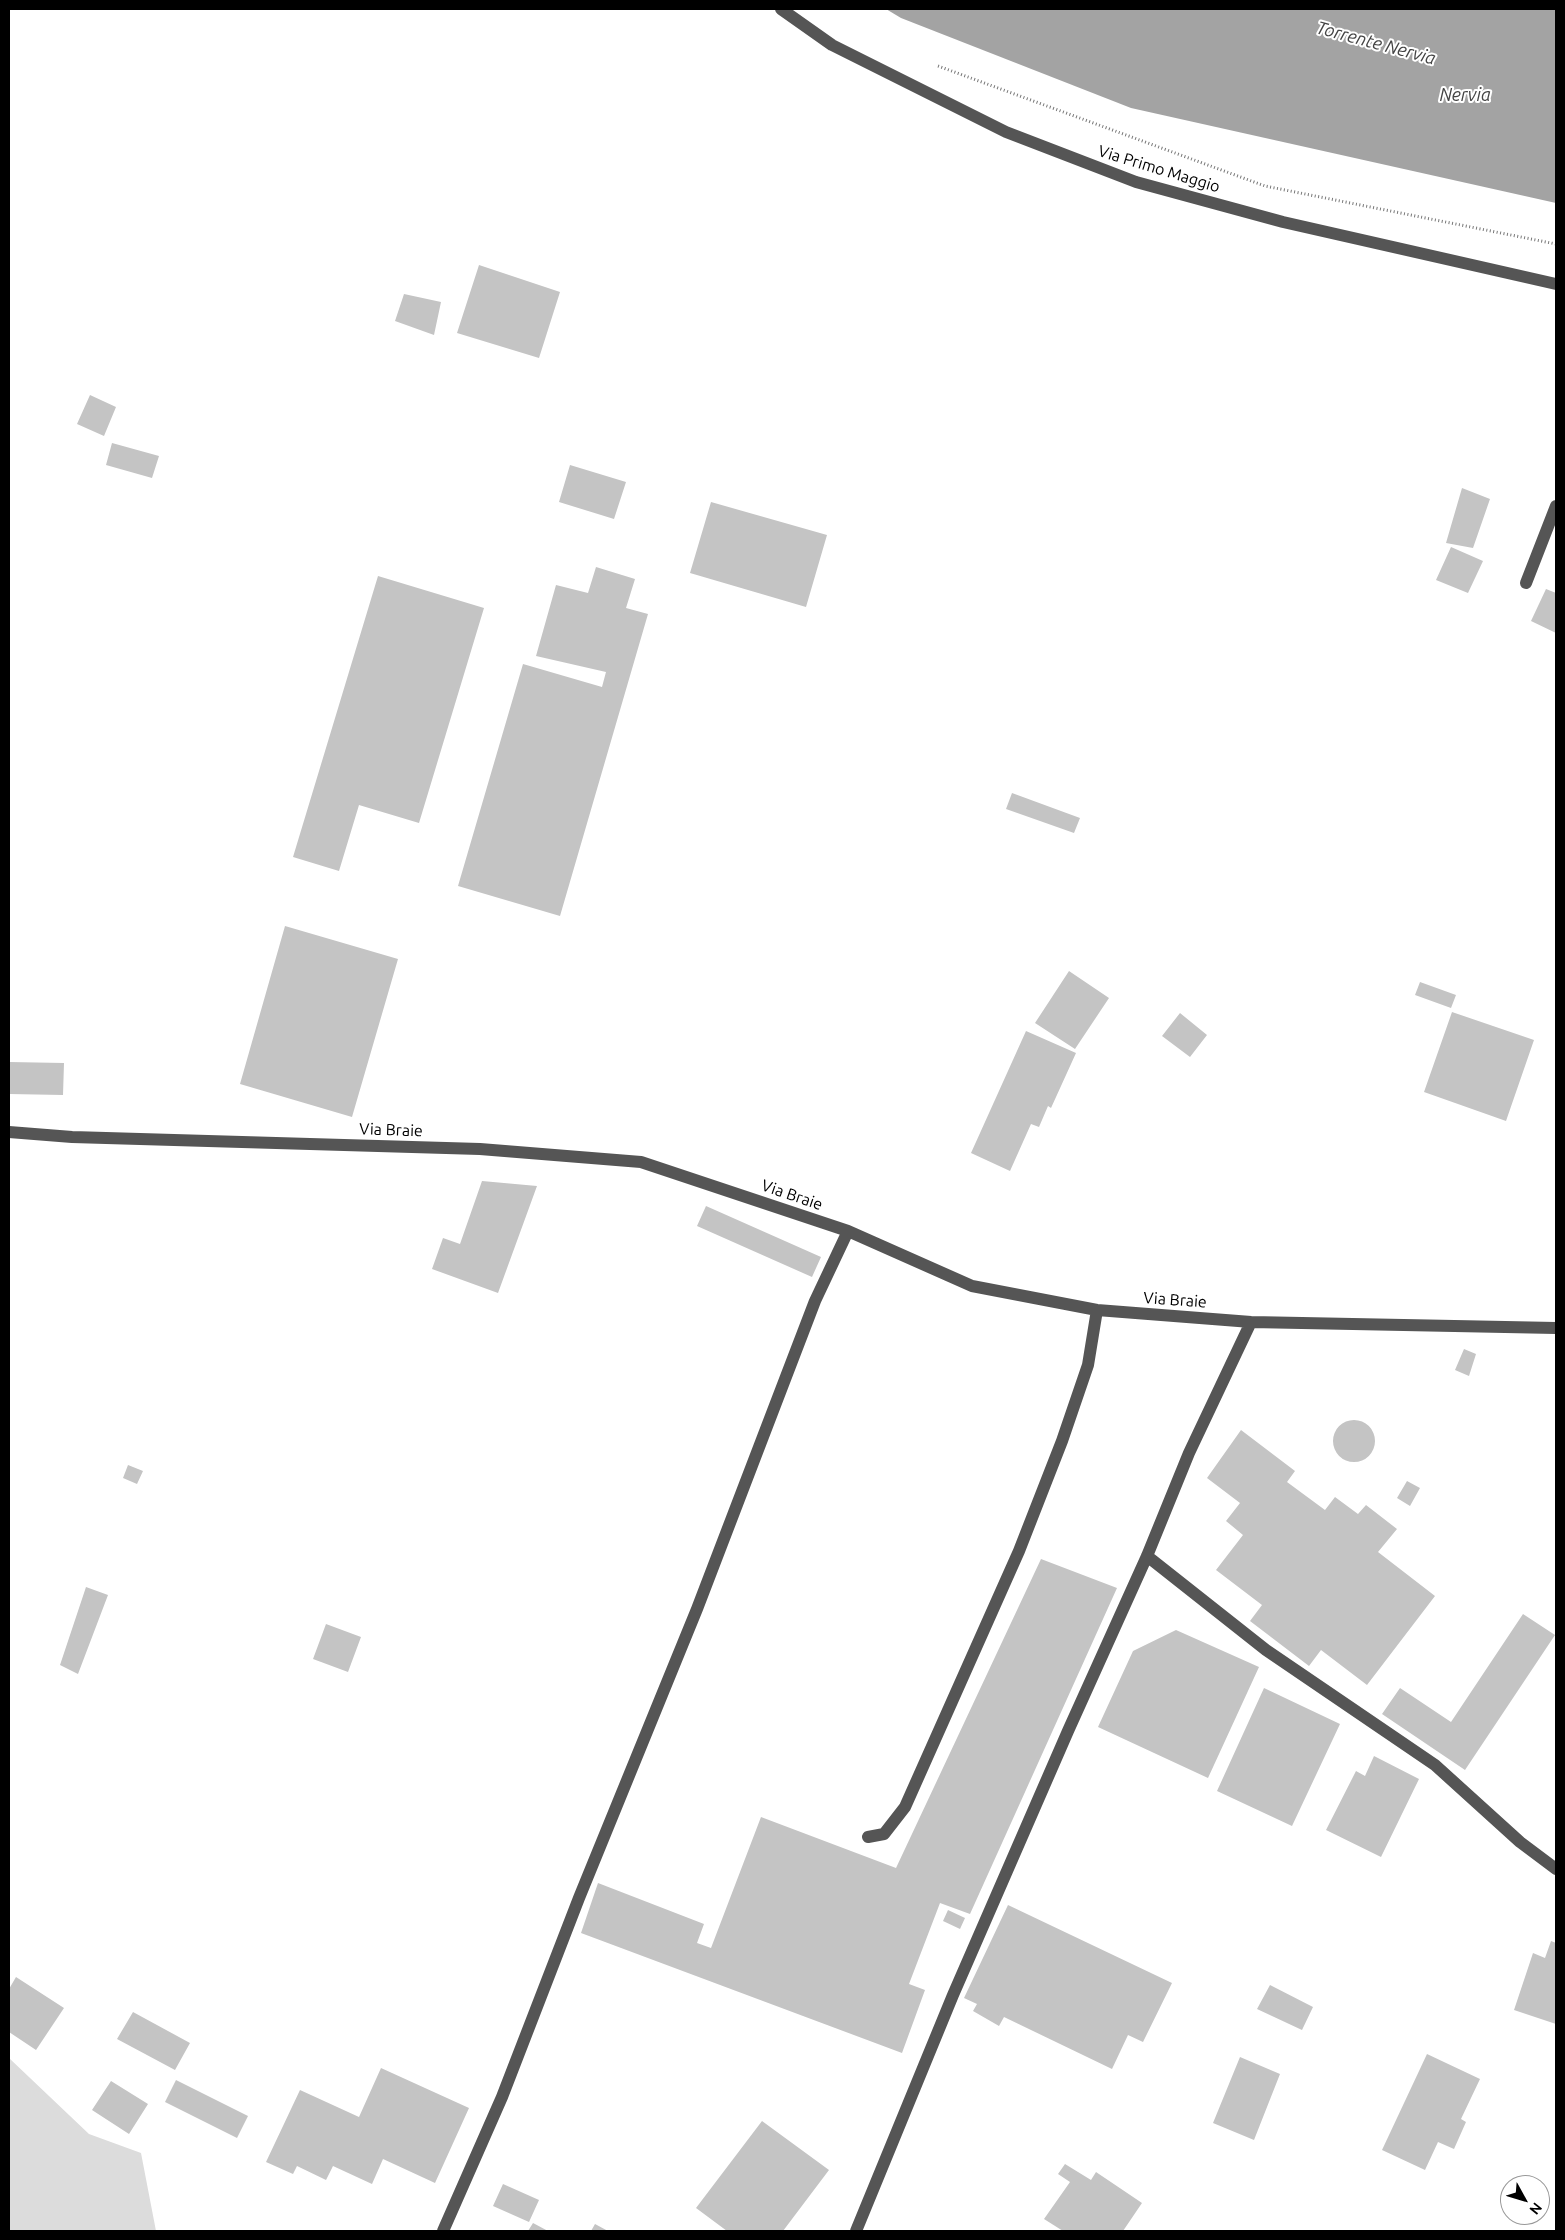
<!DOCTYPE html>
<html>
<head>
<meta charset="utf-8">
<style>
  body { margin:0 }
  #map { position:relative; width:1565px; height:2240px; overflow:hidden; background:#fff; font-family:Ubuntu,sans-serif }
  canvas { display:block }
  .frame { position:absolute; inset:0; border:10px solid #000; pointer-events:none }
  .north { position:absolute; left:1500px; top:2175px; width:50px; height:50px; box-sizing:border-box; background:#fff; border:1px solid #999; border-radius:50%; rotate:129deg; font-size:14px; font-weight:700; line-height:20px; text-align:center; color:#000 }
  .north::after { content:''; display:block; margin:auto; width:18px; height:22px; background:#000; clip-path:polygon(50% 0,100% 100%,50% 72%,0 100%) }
</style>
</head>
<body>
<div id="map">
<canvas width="1565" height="2240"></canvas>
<div class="frame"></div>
<div class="north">N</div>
</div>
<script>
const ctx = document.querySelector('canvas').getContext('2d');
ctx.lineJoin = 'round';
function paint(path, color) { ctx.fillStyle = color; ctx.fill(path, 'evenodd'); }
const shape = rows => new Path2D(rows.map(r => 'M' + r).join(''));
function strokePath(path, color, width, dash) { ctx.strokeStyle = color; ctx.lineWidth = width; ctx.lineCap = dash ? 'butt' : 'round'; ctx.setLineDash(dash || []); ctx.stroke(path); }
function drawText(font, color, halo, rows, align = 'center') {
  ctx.font = font + ' Ubuntu,sans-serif'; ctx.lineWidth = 4; ctx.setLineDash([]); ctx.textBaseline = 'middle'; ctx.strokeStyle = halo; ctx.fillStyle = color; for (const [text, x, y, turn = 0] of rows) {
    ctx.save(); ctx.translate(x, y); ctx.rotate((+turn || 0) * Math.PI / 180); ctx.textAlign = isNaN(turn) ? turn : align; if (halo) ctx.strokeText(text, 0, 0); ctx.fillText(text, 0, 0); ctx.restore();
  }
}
const green = shape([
  [9,2058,89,2134,141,2153,156,2231,9,2231]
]);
const water = shape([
  [886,9,1556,9,1556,203,1131,108,901,18]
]);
const building = shape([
  [479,265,560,292,539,358,457,333],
  [404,294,441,302,434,335,395,321],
  [90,395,116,407,104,436,77,424],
  [112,443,159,456,152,478,106,465],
  [570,465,626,482,614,519,559,502],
  [1462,488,1490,499,1473,548,1446,543],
  [711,502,827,535,806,607,690,573],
  [1451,547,1483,561,1468,593,1436,580],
  [596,567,635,579,626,608,648,614,560,916,458,886,523,664,602,687,606,672,536,656,556,585,588,593],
  [378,576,484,608,419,823,359,805,339,871,293,857],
  [1546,589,1556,593,1556,633,1531,621],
  [1012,793,1080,818,1074,833,1006,809],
  [285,926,398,959,352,1117,240,1084],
  [1069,971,1109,998,1075,1049,1035,1023],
  [1420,982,1456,995,1451,1008,1415,995],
  [1452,1012,1534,1040,1506,1121,1424,1092],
  [1180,1013,1207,1035,1190,1057,1162,1036],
  [1026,1031,1076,1053,1051,1108,1048,1106,1039,1127,1031,1124,1010,1171,971,1153],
  [9,1062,64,1063,63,1095,9,1094],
  [482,1181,537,1186,498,1293,432,1269,443,1238,460,1244],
  [706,1206,821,1257,812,1277,697,1226],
  [1464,1349,1476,1354,1469,1376,1455,1370],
  '1333 1441a21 21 0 1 1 42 0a21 21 0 1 1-42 0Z',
  [1241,1430,1295,1471,1287,1482,1325,1510,1335,1497,1358,1514,1366,1505,1397,1529,1378,1552,1435,1596,1367,1685,1321,1650,1309,1666,1250,1621,1262,1605,1216,1570,1243,1535,1226,1521,1240,1503,1207,1478],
  [128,1465,143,1471,137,1484,123,1478],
  [1407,1481,1420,1488,1410,1506,1397,1498],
  [1041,1559,1117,1588,970,1914,940,1903,909,1984,925,1990,902,2053,581,1933,598,1883,704,1924,697,1943,711,1948,761,1817,896,1868],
  [86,1587,108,1595,78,1674,60,1665],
  [1523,1614,1555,1635,1465,1770,1382,1714,1400,1688,1451,1722],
  [326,1624,361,1637,348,1672,313,1659],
  [1176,1630,1259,1667,1208,1778,1098,1727,1133,1651],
  [1264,1688,1340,1724,1292,1826,1217,1791],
  [1374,1756,1419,1779,1381,1857,1326,1830,1356,1771,1365,1776],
  [1008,1905,1172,1983,1143,2042,1128,2035,1112,2069,1004,2017,999,2026,973,2011,977,2004,964,1998],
  [948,1910,965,1918,960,1929,943,1921],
  [1551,1941,1556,1943,1556,2024,1514,2010,1533,1953,1545,1958],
  [16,1977,64,2008,36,2050,9,2032,9,1989],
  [1270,1985,1313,2007,1302,2030,1257,2009],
  [133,2012,190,2043,175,2070,117,2039],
  [1427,2054,1480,2079,1461,2119,1466,2122,1454,2149,1438,2142,1425,2170,1382,2150],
  [1240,2057,1280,2074,1254,2140,1213,2123],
  [381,2068,469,2108,435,2183,383,2159,372,2184,333,2166,326,2180,297,2166,293,2174,266,2162,300,2090,359,2117],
  [176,2080,248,2116,237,2138,165,2102],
  [111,2081,148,2104,129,2134,92,2110],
  [762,2121,829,2170,783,2231,727,2231,696,2208],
  [1065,2164,1091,2180,1096,2172,1142,2203,1123,2231,1063,2231,1044,2219,1070,2182,1058,2174],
  [503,2184,539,2200,529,2222,493,2206],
  [533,2223,548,2231,528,2231],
  [595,2224,608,2231,591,2231]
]);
const path = shape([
  [938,66,1265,186,1556,244]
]);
const minor = shape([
  [781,9,832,45,1006,132,1136,182,1283,222,1556,284],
  [1526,583,1556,506],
  [9,1132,72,1137,480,1149,641,1162,848,1231,972,1286,1097,1310,1251,1322,1556,1328],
  [1147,1556,1266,1650,1435,1765,1520,1842,1556,1869],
  [868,1837,884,1834,905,1807,1019,1551,1062,1441,1088,1365,1097,1310],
  [443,2231,502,2097,579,1898,697,1609,815,1301,848,1231],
  [856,2231,953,1995,1068,1731,1147,1556,1189,1453,1251,1322]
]);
const streetNames = [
  ["Via Primo Maggio",1159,169,17],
  ["Via Braie",391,1130,2],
  ["Via Braie",792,1195,19],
  ["Via Braie",1175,1300,4]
];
const waterNames = [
  ["Torrente Nervia",1376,43,15],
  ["Nervia",1465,95]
];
paint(green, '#dcdcdc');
paint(water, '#a3a3a3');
paint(building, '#c4c4c4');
strokePath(path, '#777', 3, [1, 2.5]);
strokePath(minor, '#555', 12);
drawText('16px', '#000', '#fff', streetNames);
drawText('italic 18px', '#444', '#fff', waterNames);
</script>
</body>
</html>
